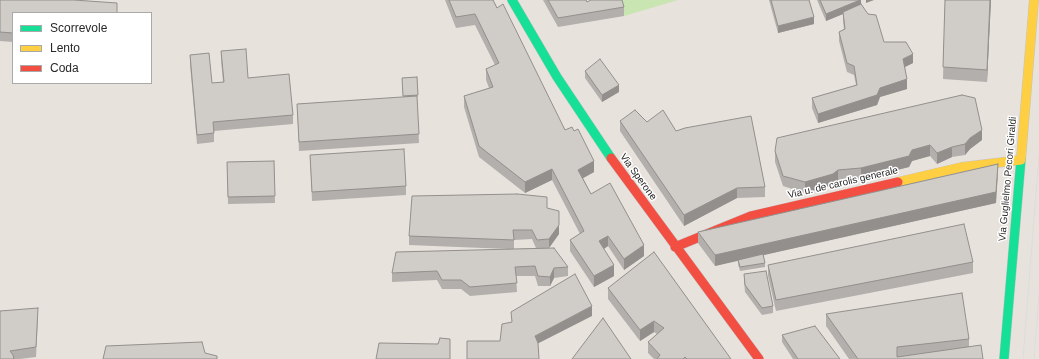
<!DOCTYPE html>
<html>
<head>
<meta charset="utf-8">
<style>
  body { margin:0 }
  #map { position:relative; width:1039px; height:359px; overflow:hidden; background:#e8e2dc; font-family:Helvetica,sans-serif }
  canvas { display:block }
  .legend { position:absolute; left:12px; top:12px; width:140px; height:72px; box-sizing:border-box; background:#fff; border:1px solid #a9a9a9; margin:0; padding:5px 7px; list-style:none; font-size:12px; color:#282828 }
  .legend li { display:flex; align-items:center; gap:8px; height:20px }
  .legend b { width:20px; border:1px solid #a9a9a9 }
</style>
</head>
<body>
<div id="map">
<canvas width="1039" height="359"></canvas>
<ul class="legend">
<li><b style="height:5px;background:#16e098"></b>Scorrevole</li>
<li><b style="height:5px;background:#ffcf43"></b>Lento</li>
<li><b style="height:5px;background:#f24e42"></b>Coda</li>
</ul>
</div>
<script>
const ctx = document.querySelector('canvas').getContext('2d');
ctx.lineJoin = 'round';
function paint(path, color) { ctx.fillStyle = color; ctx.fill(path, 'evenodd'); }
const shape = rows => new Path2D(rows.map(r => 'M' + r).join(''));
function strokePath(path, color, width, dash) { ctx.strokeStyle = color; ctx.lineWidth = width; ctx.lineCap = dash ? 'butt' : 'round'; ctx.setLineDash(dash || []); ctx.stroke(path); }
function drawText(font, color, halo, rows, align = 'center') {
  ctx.font = font + ' Helvetica,sans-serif'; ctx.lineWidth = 3; ctx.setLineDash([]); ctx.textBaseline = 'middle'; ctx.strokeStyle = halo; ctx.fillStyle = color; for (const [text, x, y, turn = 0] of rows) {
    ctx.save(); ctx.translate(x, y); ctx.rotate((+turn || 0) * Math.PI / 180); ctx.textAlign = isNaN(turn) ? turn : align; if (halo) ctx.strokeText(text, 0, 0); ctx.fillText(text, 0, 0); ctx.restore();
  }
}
const green = shape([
  [619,0,678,0,624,16]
]);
const fast = shape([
  [512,0,557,77,611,158],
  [1004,359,1021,159]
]);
const slow = shape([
  [1021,159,1034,0],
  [898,182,962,167,1021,160]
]);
const jam = shape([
  [611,158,759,359],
  [675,247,751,216,898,182]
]);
const tram = shape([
  [1023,359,1039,155],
  [1034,359,1039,295]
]);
const wall = shape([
  [0,0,117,3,117,13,13,13,13,42,0,41],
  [445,0,493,0,565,130,594,172,583,178,591,194,644,256,624,270,608,246,604,249,614,276,594,287,570,251,570,240,580,234,552,180,525,193,479,157,464,107,464,96,489,88,486,80,486,69,495,65,475,25,456,28],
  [543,0,586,0,587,2,624,7,624,16,558,27],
  [769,0,809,0,814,24,778,33],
  [817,0,861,0,861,5,884,42,913,63,905,67,907,89,880,97,877,105,818,123,812,108,812,98,856,85,854,75,847,72,839,41,839,32,844,29,843,21,843,14,826,21],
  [945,0,991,0,987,82,943,79],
  [221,51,248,78,293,115,293,124,214,131,214,142,197,144,190,64,190,55,212,83,223,82,221,60],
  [585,71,619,92,602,102,585,78],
  [417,77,417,99,419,143,299,151,297,104,403,97,402,78],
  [620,121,676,131,765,187,765,197,737,198,684,226,620,131],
  [982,140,970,149,965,155,952,157,937,164,930,156,912,161,909,167,861,179,838,181,833,185,805,193,783,186,775,162,775,151],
  [310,155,406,186,406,195,312,201],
  [274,161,275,203,228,204,227,162],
  [998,175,996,203,763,255,765,263,765,267,740,271,738,264,738,260,715,266,698,243,698,232],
  [547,208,559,234,549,248,568,267,568,276,554,278,550,286,538,286,535,276,516,276,517,292,470,296,461,289,442,289,437,280,392,282,392,273,508,249,409,245,409,236],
  [532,239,536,248,514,249,514,240],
  [973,262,973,273,776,311,768,276,768,265],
  [744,274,773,306,773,313,762,315,745,292,744,281],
  [608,288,731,359,654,359,648,353,648,342,657,334,654,332,640,341,608,299],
  [826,314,969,339,969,347,983,359,849,359,826,326],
  [38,317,36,357,20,359,0,359],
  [782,335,840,359,793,359,782,342]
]);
const shadedWall = shape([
  [861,0,861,7,843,12,843,14,826,21,826,14],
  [866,0,874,0,866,3],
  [990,0,991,0,987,82,987,70],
  [814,17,814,24,778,33,778,26],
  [913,54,913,63,903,68,903,59],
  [907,79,907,89,880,97,877,105,818,123,818,114,880,88],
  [619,85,619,92,602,102,602,95],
  [982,130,982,140,970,149,965,155,965,144,970,138],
  [930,145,930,156,912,161,909,167,861,179,861,168,912,150],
  [952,147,952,157,937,164,937,153],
  [594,161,594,172,578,181,578,170],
  [998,164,996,203,715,266,715,255],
  [552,169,552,180,525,193,525,182],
  [838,170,838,181,833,185,805,193,805,182],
  [737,188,737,198,684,226,684,215],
  [559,225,559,234,549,248,549,239],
  [608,236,608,246,599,252,599,241],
  [644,245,644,256,624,270,624,259],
  [614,265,614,276,594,287,594,276],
  [554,268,554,278,550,286,550,277],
  [592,306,592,316,535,345,535,336],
  [654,321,654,332,640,341,640,330]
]);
const building = shape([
  [0,0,74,0,117,3,117,13,13,13,13,33,0,32,0,0],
  [449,0,493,0,497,8,503,4,565,130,572,127,574,131,578,129,594,161,578,170,591,194,610,183,644,245,624,259,608,236,599,241,614,265,594,276,570,240,584,231,552,169,525,182,479,146,464,96,493,87,486,69,499,63,475,14,456,17,449,0],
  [548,0,586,0,587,2,591,0,622,0,624,7,558,18,548,0],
  [771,0,809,0,814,17,778,26,771,0],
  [820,0,860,0,826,14,820,0],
  [945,0,990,0,987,70,943,67,945,0],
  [861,4,868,14,876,15,884,42,906,42,913,54,903,59,907,79,880,88,877,95,818,114,812,98,857,85,854,66,847,63,839,32,845,29,843,12,861,4],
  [246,49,248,78,289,74,293,115,213,122,214,133,197,135,190,55,209,53,212,83,224,82,221,51,246,49],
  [600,59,619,85,602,95,585,71,600,59],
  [417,77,418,95,403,96,402,78,417,77],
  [962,95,975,98,982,130,970,138,965,144,952,147,937,153,930,145,912,150,909,156,861,168,838,170,833,174,805,182,783,176,775,151,777,138,962,95],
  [417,96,419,134,299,142,297,104,417,96],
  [635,110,647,122,663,110,676,131,685,128,751,116,765,187,737,188,684,215,620,121,635,110],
  [404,149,406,186,312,192,310,155,404,149],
  [274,161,275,196,228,197,227,162,274,161],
  [998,164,996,192,715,255,698,232,998,164],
  [517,194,547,197,547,208,559,211,559,225,549,239,537,240,532,230,513,230,514,240,409,236,412,196,517,194],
  [964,224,973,262,776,300,768,265,964,224],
  [554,248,568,267,554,268,550,277,538,276,535,266,515,267,517,283,470,287,461,280,442,280,437,271,392,273,396,252,554,248],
  [654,252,731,359,687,359,685,357,683,359,657,359,660,355,648,342,664,328,654,321,640,330,608,288,654,252],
  [763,254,765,263,740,267,738,260,763,254],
  [766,271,773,306,762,308,745,285,744,274,766,271],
  [575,274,592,306,535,336,538,343,539,359,467,359,467,341,500,341,502,324,512,322,511,312,575,274],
  [962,293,969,339,897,347,897,357,981,345,983,359,858,359,826,314,962,293],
  [38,308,36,347,10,351,13,355,14,359,0,359,0,311,38,308],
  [603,318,631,359,572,359,603,318],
  [815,326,840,359,798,359,782,335,815,326],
  [440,338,450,339,450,359,376,359,379,343,438,344,440,338],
  [202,342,205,353,217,356,217,359,103,359,106,346,202,342]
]);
const streetNames = [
  ["Via Sperone",638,177,54],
  ["Via Guglielmo Pecori Giraldi",1008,179,-85],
  ["Via u. de carolis generale",843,183,-13]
];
paint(green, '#c8e5b2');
strokePath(fast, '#c4c2c3', 10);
strokePath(slow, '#c4c2c3', 10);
strokePath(jam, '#c4c2c3', 10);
strokePath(fast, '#16e098', 9);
strokePath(slow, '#ffcf43', 9);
strokePath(jam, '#f24e42', 9);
strokePath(tram, '#dcdcde', 1);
paint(wall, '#b3afac');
paint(shadedWall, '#928f8c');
paint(building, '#d0ccc8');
strokePath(building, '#928f8c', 1);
drawText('10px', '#282828', '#fff', streetNames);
</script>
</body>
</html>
